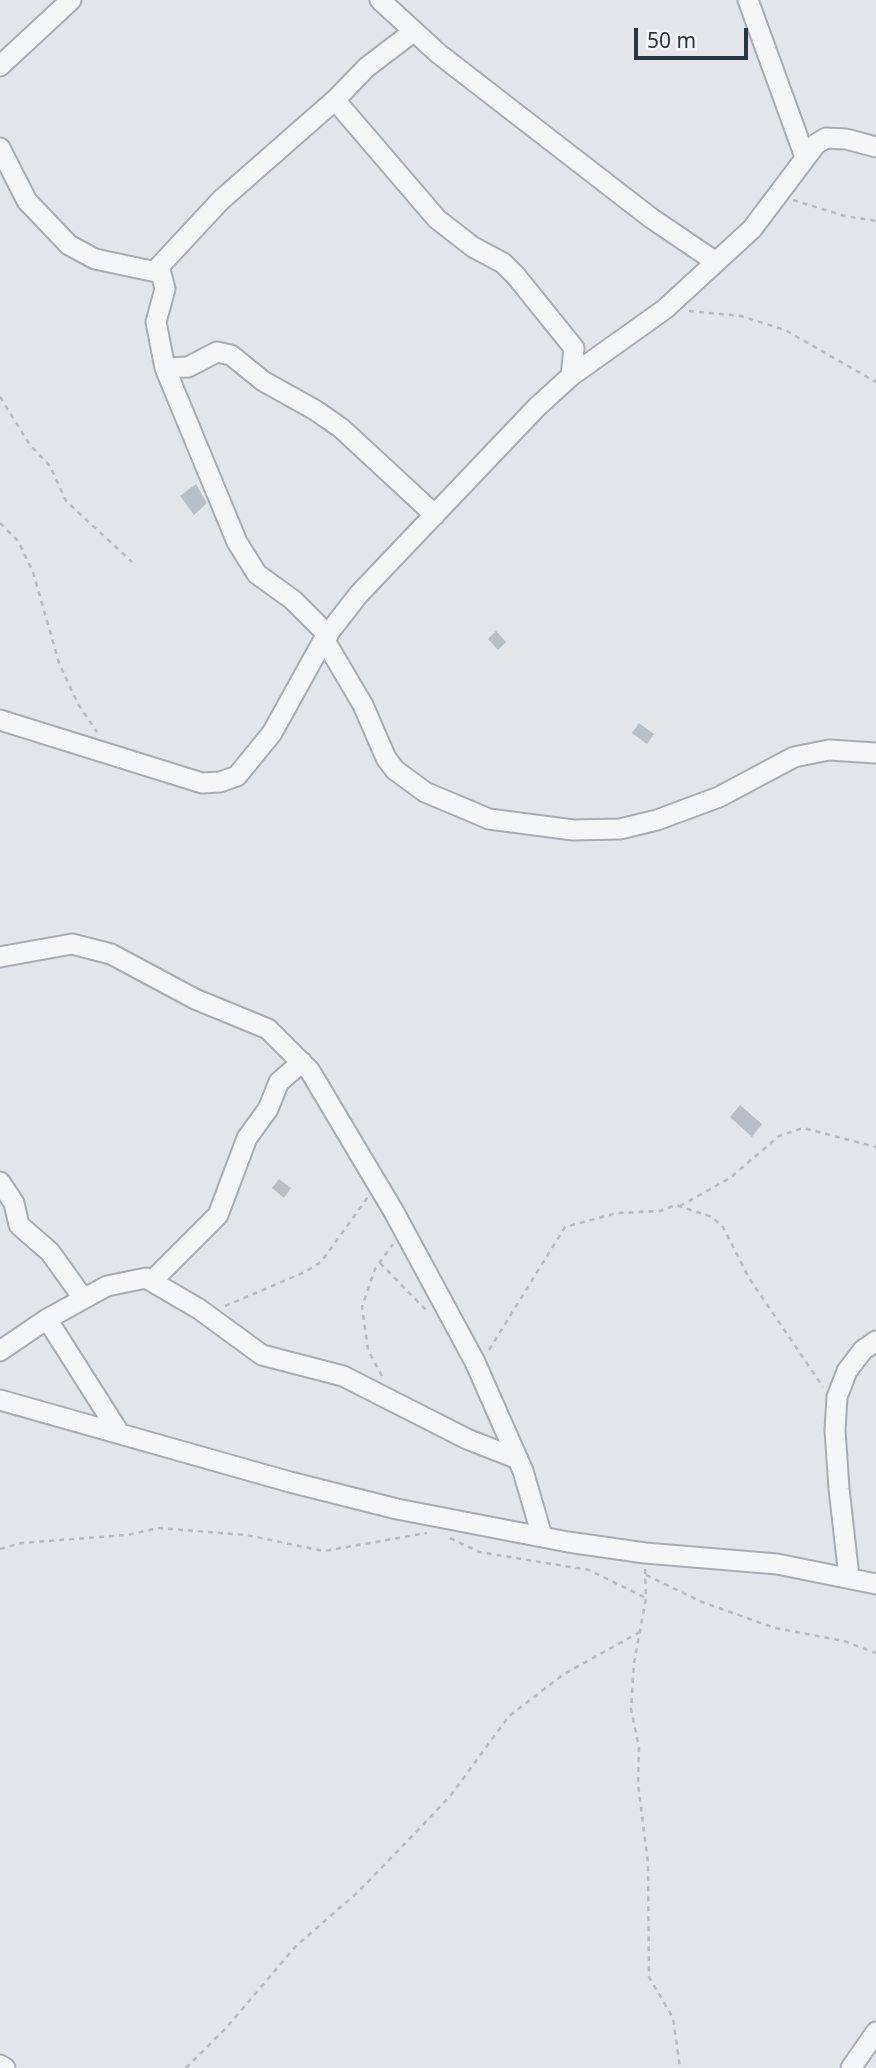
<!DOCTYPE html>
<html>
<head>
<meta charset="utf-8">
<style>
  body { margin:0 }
  #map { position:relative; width:876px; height:2068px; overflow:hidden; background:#e2e5e9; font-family:"Noto Sans",sans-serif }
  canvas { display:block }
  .scale { position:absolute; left:634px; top:28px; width:114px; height:32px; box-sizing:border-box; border:4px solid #2b3540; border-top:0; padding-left:9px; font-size:21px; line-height:24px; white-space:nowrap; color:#2b3540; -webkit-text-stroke:5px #f1f4f7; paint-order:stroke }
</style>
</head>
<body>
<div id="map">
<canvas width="876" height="2068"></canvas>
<div class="scale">50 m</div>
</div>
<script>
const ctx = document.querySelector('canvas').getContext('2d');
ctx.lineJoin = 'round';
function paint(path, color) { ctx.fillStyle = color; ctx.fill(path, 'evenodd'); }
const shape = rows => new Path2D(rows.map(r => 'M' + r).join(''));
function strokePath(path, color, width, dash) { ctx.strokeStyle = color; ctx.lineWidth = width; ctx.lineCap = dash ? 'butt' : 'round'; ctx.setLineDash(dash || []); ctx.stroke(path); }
const building = shape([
  [196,484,207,503,194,515,180,496],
  [496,631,506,642,498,650,488,639],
  [639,723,654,734,647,744,632,733],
  [740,1105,762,1124,752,1137,730,1117],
  [279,1179,291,1188,284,1198,272,1188]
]);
const path = shape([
  [793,200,845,216,876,221],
  [689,311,741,316,785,330,876,382],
  [0,397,30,445,50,466,66,501,132,562],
  [0,523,18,541,33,572,59,663,78,704,97,732],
  [680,1206,730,1178,779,1136,803,1128,876,1147],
  [380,1263,426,1310],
  [225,1306,305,1272,321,1262,368,1197],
  [489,1350,565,1227,617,1213,660,1211,676,1205,712,1217,723,1227,749,1278,823,1387],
  [382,1376,368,1350,362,1307,375,1269,393,1244],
  [450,1538,479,1552,589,1570,646,1598],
  [0,1549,21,1543,127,1535,159,1528,246,1535,324,1551,427,1533],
  [645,1569,646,1598,634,1663,631,1709,639,1748,638,1784,648,1863,649,1977,673,2018,680,2068],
  [646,1575,702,1602,775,1628,844,1641,876,1653],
  [186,2068,227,2027,296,1946,358,1892,418,1830,451,1795,509,1716,564,1674,640,1632]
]);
const minor = shape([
  [380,0,439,54,651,218,716,262],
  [748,0,805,157],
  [0,66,71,0],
  [335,100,437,219,473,247,503,263,516,276,574,348,571,376],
  [0,148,27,201,69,245,95,259,161,273,165,289,156,322,165,368,237,542,257,574,293,600,328,635],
  [155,271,221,200,335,100,367,67,413,32],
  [165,368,188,367,217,352,231,355,263,381,315,410,341,428,435,515],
  [324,639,363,705,386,758,395,770,425,792,489,819,573,830,620,829,657,820,719,797,794,757,829,750,876,753],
  [0,720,202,783,220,782,237,776,272,733,324,639,359,594,537,407,571,376,665,309,752,229,816,144,826,138,846,139,876,147],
  [0,957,72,944,111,954,195,999,268,1029,310,1071,394,1212,475,1362,523,1471,542,1536],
  [0,1182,14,1203,19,1225,50,1252,83,1298],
  [153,1280,218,1215,247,1138,268,1109,279,1082,302,1062],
  [47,1319,120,1434],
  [0,1351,47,1319,107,1286,146,1278,199,1309,262,1355,343,1376,467,1439,518,1459],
  [0,1400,290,1482,397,1509,568,1542,645,1553,777,1564,876,1584],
  [849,1577,839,1489,835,1430,837,1397,847,1371,863,1350,876,1341],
  [0,2065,5,2068],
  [851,2068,876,2032]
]);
paint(building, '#b9bfc6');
strokePath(minor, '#a7adb3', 23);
strokePath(path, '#b8bcc1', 2.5, [5, 5]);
strokePath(minor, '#f4f6f8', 19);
</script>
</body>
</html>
